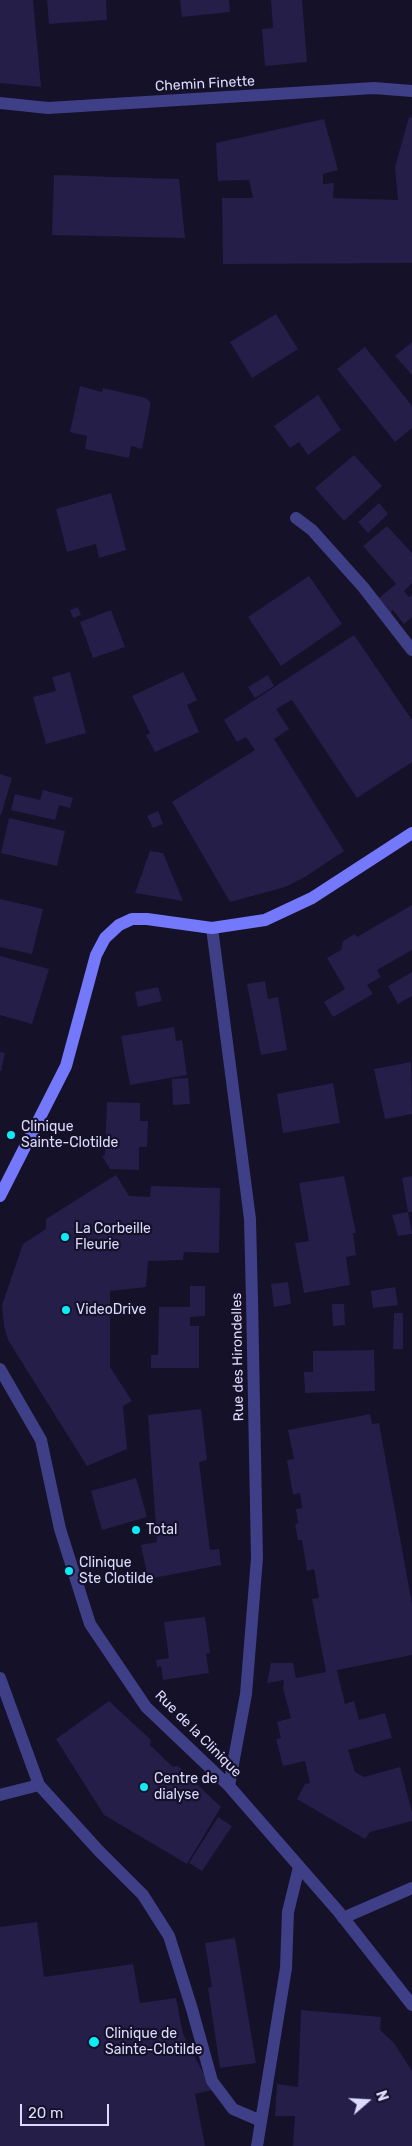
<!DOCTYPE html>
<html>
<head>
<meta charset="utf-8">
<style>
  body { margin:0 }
  #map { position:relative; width:412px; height:2146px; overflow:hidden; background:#141129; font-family:Rubik,sans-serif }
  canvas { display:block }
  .north { position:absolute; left:342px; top:2076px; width:50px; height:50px; -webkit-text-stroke:4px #141129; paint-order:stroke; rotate:71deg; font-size:14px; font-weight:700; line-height:20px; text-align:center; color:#dddafe }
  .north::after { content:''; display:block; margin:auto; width:18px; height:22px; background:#dddafe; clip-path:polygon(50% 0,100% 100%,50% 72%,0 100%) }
  .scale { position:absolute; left:20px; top:2104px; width:89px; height:22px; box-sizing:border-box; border:2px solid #dddafe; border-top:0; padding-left:6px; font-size:15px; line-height:18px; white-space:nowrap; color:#dddafe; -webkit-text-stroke:4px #141129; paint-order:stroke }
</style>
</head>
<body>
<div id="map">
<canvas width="412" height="2146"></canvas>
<div class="north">N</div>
<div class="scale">20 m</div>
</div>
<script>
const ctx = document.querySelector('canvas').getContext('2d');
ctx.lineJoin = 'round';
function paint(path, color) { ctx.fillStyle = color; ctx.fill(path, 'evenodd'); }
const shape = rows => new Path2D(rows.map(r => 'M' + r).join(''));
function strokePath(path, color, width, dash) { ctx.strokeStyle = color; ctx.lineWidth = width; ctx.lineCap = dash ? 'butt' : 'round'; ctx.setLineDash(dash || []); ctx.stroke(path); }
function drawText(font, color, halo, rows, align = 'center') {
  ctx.font = font + ' Rubik,sans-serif'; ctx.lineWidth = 4.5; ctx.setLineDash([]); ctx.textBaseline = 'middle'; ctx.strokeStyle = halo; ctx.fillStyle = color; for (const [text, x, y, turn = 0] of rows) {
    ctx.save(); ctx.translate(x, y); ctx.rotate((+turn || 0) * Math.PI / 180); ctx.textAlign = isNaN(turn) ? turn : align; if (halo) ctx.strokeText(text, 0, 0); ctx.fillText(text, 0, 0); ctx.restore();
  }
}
const building = shape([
  [0,0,33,0,41,87,0,83],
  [47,0,106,0,107,20,49,24],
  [180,0,229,0,230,12,182,17],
  [271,0,302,0,307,62,265,66,262,29,273,28],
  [409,117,412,118,412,263,223,264,222,198,253,198,249,180,218,181,216,143,324,119,338,170,323,174,323,184,334,183,333,198,398,200,395,167],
  [54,175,179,179,185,238,52,235],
  [276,314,298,349,252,378,230,342],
  [412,342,412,375,395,356],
  [365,347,412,406,412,428,395,442,337,369],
  [80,386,102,392,103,388,146,398,150,402,150,408,142,449,131,446,129,458,85,449,87,436,70,432],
  [318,395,341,430,308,455,299,442,290,448,274,426],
  [354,455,382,486,344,521,315,488],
  [111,493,126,550,99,558,96,544,67,552,56,509],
  [379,503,388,514,368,533,358,522],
  [387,526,412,553,412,583,404,591,409,597,412,595,412,617,404,624,393,610,391,613,379,598,396,584,363,546],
  [309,576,342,624,281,666,248,617],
  [78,607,81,615,73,618,70,610],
  [111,610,125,647,93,658,80,622],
  [354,635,412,720,412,762,357,798,292,700,276,709,289,729,274,739,344,851,305,877,285,887,230,902,172,802,255,750,246,737,237,742,224,720],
  [70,672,86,733,46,744,33,697,56,691,52,677],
  [183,672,197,700,187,705,199,732,155,752,146,735,150,733,132,696],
  [268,675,274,686,255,698,248,687],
  [0,774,12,778,1,815,0,815],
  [43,790,73,798,70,808,59,805,55,820,11,810,15,794,40,800],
  [158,811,163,824,153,828,147,816],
  [9,818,65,831,57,866,1,853],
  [150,851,163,853,183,901,135,893],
  [0,899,43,909,32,954,0,947],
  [412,905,412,950,377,970,381,977,367,985,373,994,333,1017,324,1002,345,989,327,958,341,950,343,941,355,934,357,937],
  [0,956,49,969,32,1024,0,1015],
  [412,972,412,996,398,1004,388,986],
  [265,981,268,999,278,997,287,1050,261,1055,247,984],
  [158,987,162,1001,138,1007,135,992],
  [174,1027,176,1041,182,1040,187,1075,130,1085,121,1036],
  [0,1052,5,1053,1,1071,0,1071],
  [411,1062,412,1114,385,1119,374,1069],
  [188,1078,190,1104,173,1105,172,1079],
  [333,1083,340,1123,283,1133,277,1094],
  [107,1102,140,1103,140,1121,148,1121,147,1147,139,1147,139,1170,110,1169,102,1156,105,1155],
  [116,1175,129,1196,150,1197,151,1186,220,1188,219,1253,184,1252,183,1260,148,1261,146,1287,110,1291,110,1367,132,1401,123,1406,127,1449,87,1466,8,1340,4,1326,2,1305,23,1244,46,1229,46,1219],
  [344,1176,356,1233,353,1233,356,1255,346,1257,350,1285,304,1293,295,1243,309,1241,299,1183],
  [412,1176,412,1212,408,1212,402,1178],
  [408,1212,412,1234,398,1236,392,1215],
  [288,1282,291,1304,274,1307,271,1284],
  [190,1286,205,1286,205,1316,190,1317,190,1326,199,1326,199,1368,151,1368,151,1355,158,1355,159,1307,190,1307],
  [395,1287,398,1305,373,1308,371,1291],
  [332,1304,344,1304,345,1325,333,1326],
  [394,1313,403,1313,403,1349,393,1349],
  [374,1350,375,1391,305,1393,304,1372,313,1372,313,1351],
  [201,1409,207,1460,199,1462,210,1550,219,1549,221,1565,148,1579,141,1545,157,1542,148,1415],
  [370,1414,372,1424,379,1423,412,1604,412,1655,337,1670,345,1704,354,1701,359,1720,385,1713,392,1738,348,1750,355,1772,364,1777,400,1767,412,1812,412,1821,370,1832,365,1839,297,1799,305,1784,310,1783,305,1761,283,1766,276,1739,281,1738,277,1722,291,1718,283,1688,284,1680,267,1683,271,1663,293,1663,296,1678,326,1672,312,1599,319,1598,314,1569,307,1571,302,1540,298,1540,295,1524,298,1523,296,1509,302,1508,300,1493,293,1495,287,1460,294,1459,288,1430],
  [136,1478,147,1517,102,1530,91,1491],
  [205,1617,210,1653,206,1654,209,1673,163,1680,161,1666,157,1667,156,1660,169,1658,164,1622],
  [109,1701,151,1740,150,1745,173,1767,178,1766,221,1807,187,1864,104,1815,56,1739],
  [218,1817,232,1826,202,1871,189,1863],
  [37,1922,44,1977,133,1964,140,2003,176,1998,183,2034,212,2090,195,2094,205,2146,0,2146,0,1927],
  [235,1938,256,2063,220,2068,208,1988,212,1987,205,1943],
  [301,2010,381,2017,380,2030,394,2043,412,2071,412,2146,293,2146,295,2116,275,2116,277,2084,298,2087]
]);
const lane = shape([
  [0,1678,39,1785,99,1851,143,1895,169,1936,192,2009,212,2081,233,2109,261,2121],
  [0,1795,39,1785],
  [257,2146,286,1968,288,1912,299,1867]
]);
const street = shape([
  [0,103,48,108,374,88,412,91],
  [296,518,312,530,363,587,412,650],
  [212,928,250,1219,252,1299,257,1558,246,1694,229,1786],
  [0,1369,41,1440,60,1529,90,1624,146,1707,229,1786,338,1911,412,2005],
  [343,1918,412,1888]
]);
const secondary = shape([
  [0,1196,66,1066,96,955,105,938,119,925,132,919,147,919,212,928,265,920,312,898,412,833]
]);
const markers = [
  [11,1135,5,"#0debf7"],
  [65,1237,5,"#0debf7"],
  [66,1310,5,"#0debf7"],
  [136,1530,5,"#0debf7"],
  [69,1571,5,"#0debf7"],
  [144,1787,5,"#0debf7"],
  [94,2042,6,"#0debf7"]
];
const streetNames = [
  ["Chemin Finette",205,84,-3],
  ["Rue des Hirondelles",238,1357,-91],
  ["Rue de la Clinique",198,1734,45]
];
const poiNames = [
  ["Clinique",21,1127],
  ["Sainte-Clotilde",21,1143],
  ["La Corbeille",75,1229],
  ["Fleurie",75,1245],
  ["VideoDrive",76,1310],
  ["Total",146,1530],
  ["Clinique",79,1563],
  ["Ste Clotilde",79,1579],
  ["Centre de",154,1779],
  ["dialyse",154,1795],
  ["Clinique de",105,2034],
  ["Sainte-Clotilde",105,2050]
];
paint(building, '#251e49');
strokePath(lane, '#3e3f86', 12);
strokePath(street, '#3e3f86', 12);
strokePath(secondary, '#7478fb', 12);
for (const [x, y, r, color] of markers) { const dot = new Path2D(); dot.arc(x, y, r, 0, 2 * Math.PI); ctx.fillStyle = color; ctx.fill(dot); strokePath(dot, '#141129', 2); }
drawText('14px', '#dddafe', '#141129', streetNames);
drawText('14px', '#dddafe', '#141129', poiNames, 'left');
</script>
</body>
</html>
